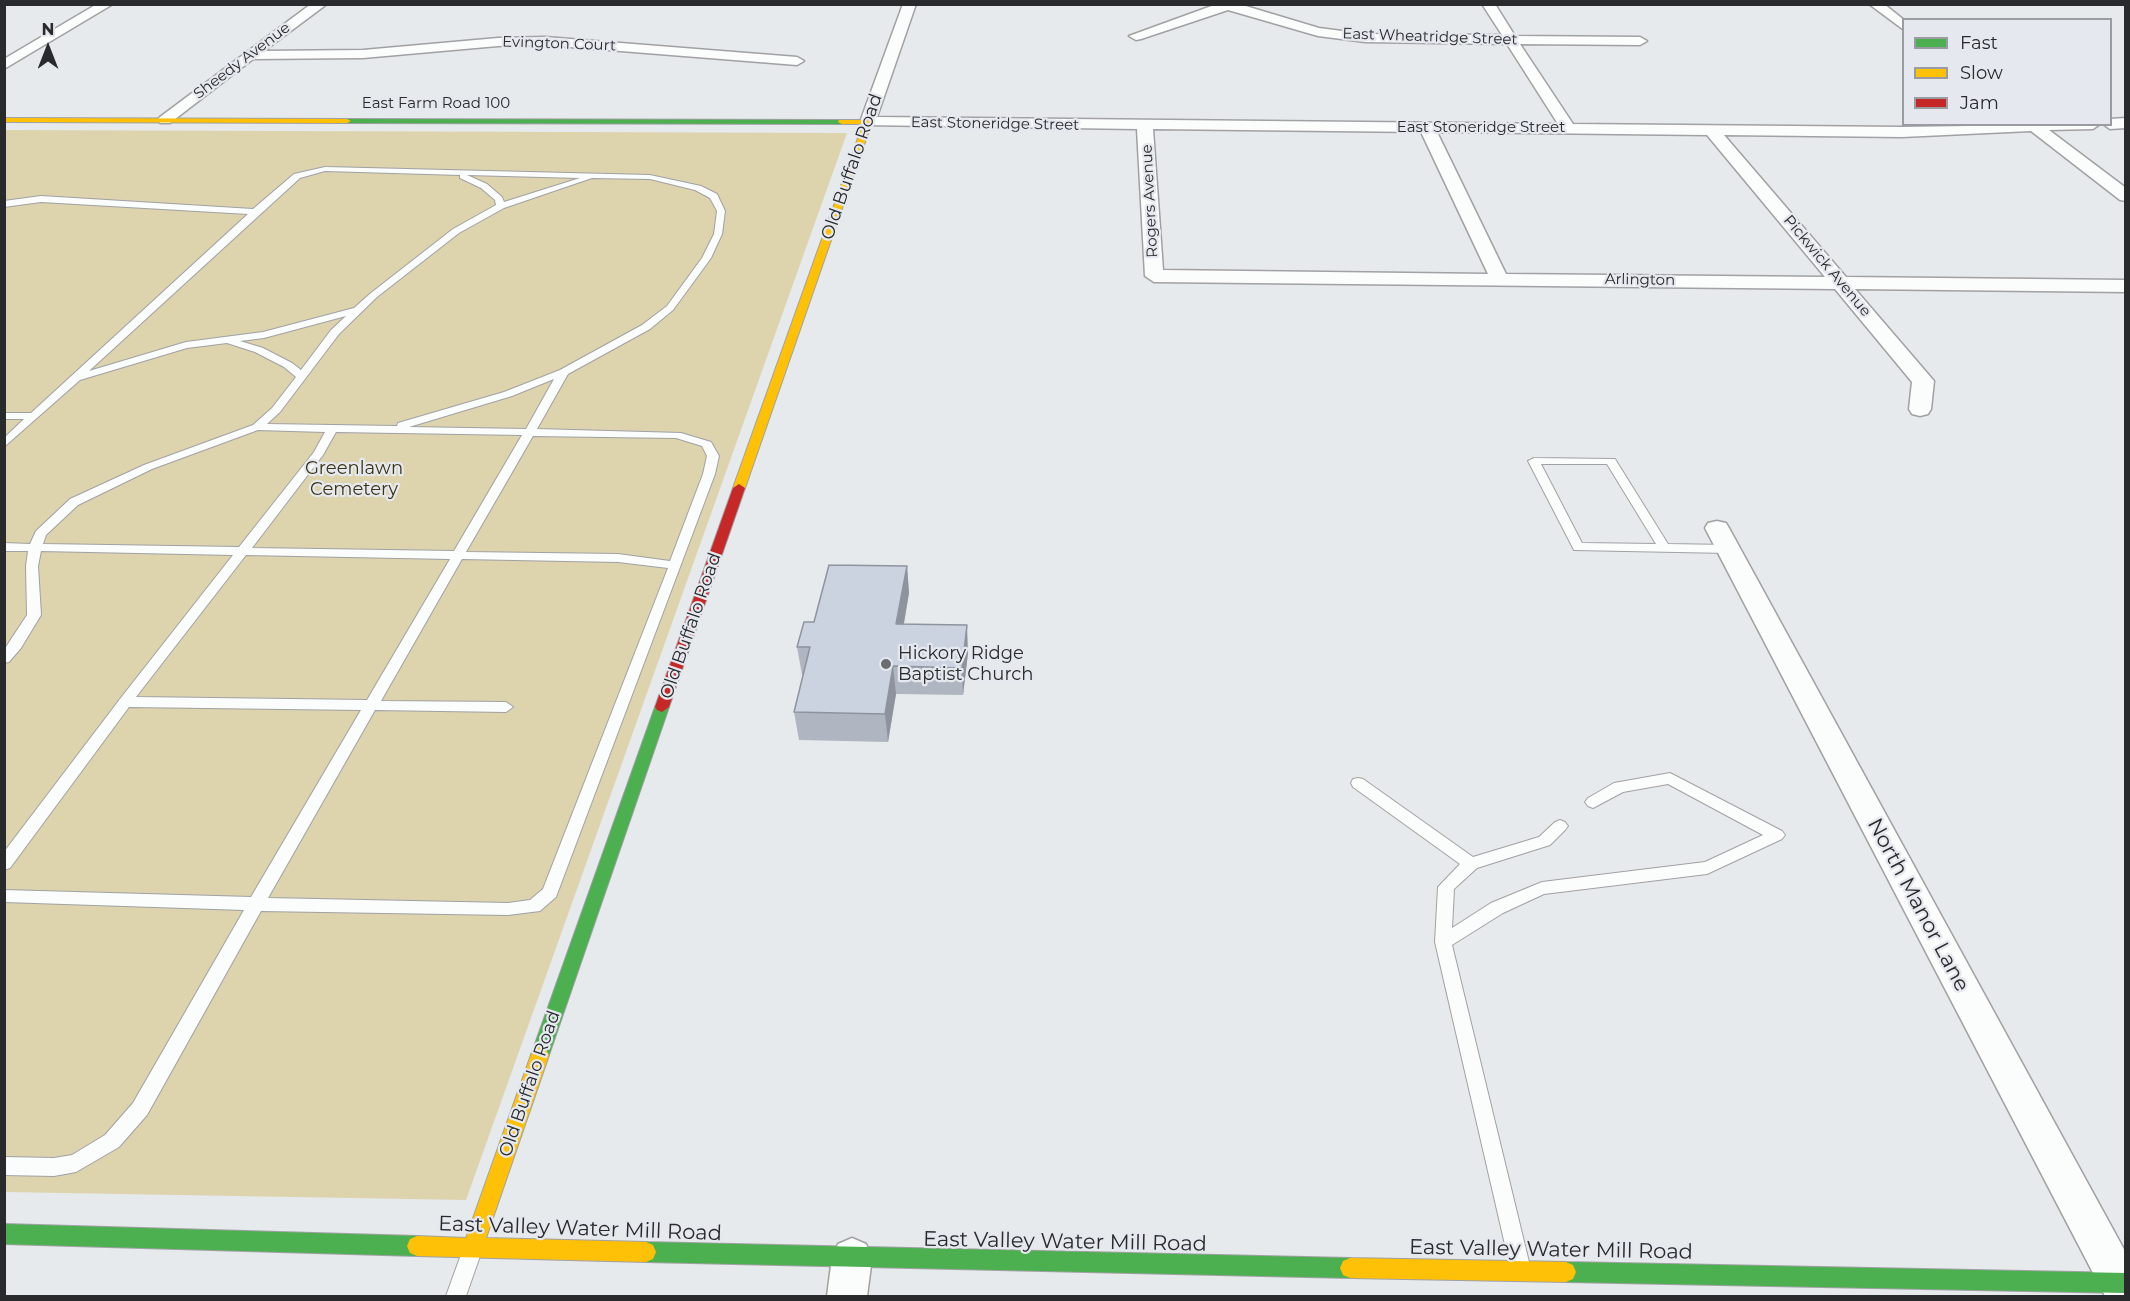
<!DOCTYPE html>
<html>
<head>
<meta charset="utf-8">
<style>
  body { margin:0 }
  #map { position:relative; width:2130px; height:1301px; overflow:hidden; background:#e7eaed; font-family:Montserrat,sans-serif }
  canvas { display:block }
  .frame { position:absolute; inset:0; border:6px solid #282a2c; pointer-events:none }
  .legend { position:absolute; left:1902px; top:18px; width:210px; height:108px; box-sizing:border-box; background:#e5e9ef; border:2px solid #999da1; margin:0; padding:8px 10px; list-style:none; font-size:18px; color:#282a2c }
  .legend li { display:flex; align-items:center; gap:12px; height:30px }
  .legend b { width:30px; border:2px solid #999da1 }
  .north { position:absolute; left:18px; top:18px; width:60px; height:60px; -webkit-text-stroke:4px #e5e9ef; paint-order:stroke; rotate:0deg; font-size:16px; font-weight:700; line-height:24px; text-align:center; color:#282a2c }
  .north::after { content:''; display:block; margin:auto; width:21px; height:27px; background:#282a2c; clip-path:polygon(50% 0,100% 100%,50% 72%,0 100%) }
</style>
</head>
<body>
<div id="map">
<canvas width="2130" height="1301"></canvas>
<div class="frame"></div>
<ul class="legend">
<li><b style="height:8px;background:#4caf50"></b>Fast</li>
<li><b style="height:8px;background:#ffc107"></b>Slow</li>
<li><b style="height:8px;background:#c62828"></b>Jam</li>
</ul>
<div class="north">N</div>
</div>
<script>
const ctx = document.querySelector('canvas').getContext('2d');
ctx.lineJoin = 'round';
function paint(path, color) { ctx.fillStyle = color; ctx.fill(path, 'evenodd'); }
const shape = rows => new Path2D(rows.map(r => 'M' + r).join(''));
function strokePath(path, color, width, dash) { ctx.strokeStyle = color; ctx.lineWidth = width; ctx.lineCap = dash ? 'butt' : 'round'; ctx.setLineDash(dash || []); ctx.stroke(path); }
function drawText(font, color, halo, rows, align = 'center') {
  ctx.font = font + ' Montserrat,sans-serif'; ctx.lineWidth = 4.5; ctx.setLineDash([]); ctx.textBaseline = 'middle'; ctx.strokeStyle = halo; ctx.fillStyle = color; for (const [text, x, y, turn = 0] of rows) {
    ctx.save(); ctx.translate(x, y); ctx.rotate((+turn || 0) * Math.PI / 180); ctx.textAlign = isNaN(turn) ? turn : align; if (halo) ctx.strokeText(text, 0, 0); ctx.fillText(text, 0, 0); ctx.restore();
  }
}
const green = shape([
  [5,130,847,133,466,1200,5,1192]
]);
const lane = shape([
  [325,167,650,175,701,186,717,194,725,211,722,234,711,258,673,310,650,329,568,374,537,429,681,433,711,442,719,456,715,474,556,897,540,911,508,915,261,911,147,1115,119,1147,76,1172,54,1176,4,1175,4,1157,54,1158,72,1155,105,1135,133,1103,244,910,4,902,4,890,251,897,361,710,129,707,10,868,4,870,4,852,120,699,233,555,41,551,38,566,41,615,21,648,9,662,4,663,4,650,27,615,26,566,28,551,4,551,4,543,30,544,36,531,70,499,144,465,253,425,272,408,296,377,284,367,255,352,227,343,187,348,80,380,4,447,4,438,24,419,4,419,4,413,31,413,248,214,41,202,4,207,4,201,41,196,253,209,294,174,325,167],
  [325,171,460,175,460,178,481,188,495,200,496,205,453,229,371,293,354,308,263,332,186,342,89,371,300,178,325,171],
  [467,175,580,178,504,202,502,197,487,184,467,175],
  [592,178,650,179,695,190,710,198,717,211,714,234,702,258,667,306,642,325,560,370,504,392,398,423,397,426,267,424,280,412,339,334,377,297,459,233,504,208,592,178],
  [346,316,331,330,301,370,292,363,263,348,240,341,264,338,346,316],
  [554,379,526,429,409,427,512,396,554,379],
  [258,430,325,432,314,452,239,547,43,544,46,535,78,505,152,469,258,430],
  [336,432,522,435,454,551,252,548,323,455,336,432],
  [533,436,676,438,702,446,707,456,703,474,670,561,618,554,466,552,533,436],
  [246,555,450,559,367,700,136,697,246,555],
  [462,559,618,562,668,568,543,889,530,900,508,903,268,898,375,710,506,712,513,707,506,702,381,701,462,559],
  [1534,458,1615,459,1668,544,1728,545,1734,549,1728,553,1574,550,1528,461,1534,458],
  [1541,464,1607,464,1656,544,1582,543,1541,464],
  [1670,773,1782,831,1785,835,1782,839,1707,874,1544,894,1503,913,1452,945,1529,1262,1526,1269,1519,1272,1512,1269,1509,1262,1435,942,1438,887,1460,864,1353,787,1351,783,1353,779,1358,778,1363,779,1473,857,1539,837,1555,822,1560,820,1565,822,1568,826,1565,830,1550,845,1477,868,1454,889,1452,928,1491,903,1542,882,1705,862,1763,835,1668,784,1623,792,1593,808,1588,806,1585,802,1588,798,1614,783,1670,773],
  [470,1246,477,1249,480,1256,466,1296,446,1296,463,1249,470,1246]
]);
const street = shape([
  [97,4,113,4,4,69,4,59,97,4],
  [311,4,327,4,264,51,363,50,498,38,545,37,797,57,804,61,797,65,545,45,498,46,363,58,253,59,170,123,160,123,157,120,160,117,311,4],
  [903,4,916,4,877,117,1558,124,1507,44,1365,42,1318,36,1228,10,1141,39,1136,40,1129,36,1217,4,1239,4,1319,28,1365,34,1502,35,1482,4,1495,4,1515,36,1640,37,1647,41,1640,45,1520,44,1573,124,1902,127,2100,124,2093,129,2049,130,2126,188,2126,201,2120,200,2031,131,1902,137,1724,135,1846,277,2126,280,2126,292,1855,289,1934,381,1931,409,1928,414,1920,416,1912,414,1909,409,1912,382,1835,289,1154,282,1145,276,1137,129,863,125,860,122,903,4],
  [1153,129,1421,132,1488,274,1163,270,1153,129],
  [1437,132,1707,135,1825,277,1506,274,1437,132],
  [1869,4,1884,4,1904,20,1904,30,1869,4],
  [2126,118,2126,128,2110,129,2103,124,2110,124,2110,119,2126,118],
  [1717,521,1726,523,1729,528,2126,1253,2126,1296,2105,1296,1705,528,1708,523,1717,521],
  [852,1238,866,1244,872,1258,867,1296,827,1296,832,1258,838,1244,852,1238]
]);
const fast = shape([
  [344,119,842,120,846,122,842,124,347,123,344,123,344,119],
  [662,702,669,707,549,1055,546,1061,540,1063,534,1061,531,1055,655,707,662,702],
  [4,1224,417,1236,424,1239,427,1246,424,1253,417,1256,4,1244,4,1224],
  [646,1242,1350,1258,1357,1261,1360,1268,1357,1275,1350,1278,646,1262,639,1259,636,1252,639,1245,646,1242],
  [1566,1262,2126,1273,2126,1293,1566,1282,1559,1279,1556,1272,1559,1265,1566,1262]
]);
const slow = shape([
  [4,118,347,119,351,121,347,123,4,122,4,118],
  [839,120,868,120,872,122,745,488,743,490,735,490,733,488,863,124,842,124,838,122,839,120],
  [540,1047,546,1049,549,1055,486,1238,646,1242,653,1245,656,1252,653,1259,646,1262,417,1256,410,1253,407,1246,410,1239,417,1236,466,1238,531,1055,534,1049,540,1047],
  [1350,1258,1566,1262,1573,1265,1576,1272,1573,1279,1566,1282,1350,1278,1343,1275,1340,1268,1343,1261,1350,1258]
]);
const jam = shape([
  [739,484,745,488,669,707,662,712,657,710,655,707,733,488,739,484]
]);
const wall = shape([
  [907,566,909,593,904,624,968,653,963,695,896,694,888,742,799,740,794,712,803,675,802,675,797,647]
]);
const shadedWall = shape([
  [907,566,909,593,899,651,896,624],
  [967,625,968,653,963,695,962,668],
  [893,666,896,694,888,742,885,714]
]);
const building = shape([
  [829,565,907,566,896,624,967,625,962,668,893,666,885,714,794,712,810,647,797,647,804,622,814,622,829,565]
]);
const markers = [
  [886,664,6,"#6b6d70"]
];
const farStreetnames = [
  ["East Wheatridge Street",1430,37,2],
  ["Evington Court",559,44,2],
  ["Sheedy Avenue",242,61,-37],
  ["East Farm Road 100",436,104],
  ["East Stoneridge Street",995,124,1],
  ["East Stoneridge Street",1481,128],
  ["Rogers Avenue",1150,201,-93],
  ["Pickwick Avenue",1827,266,50],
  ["Arlington",1640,280,1]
];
const streetNames = [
  ["Old Buffalo Road",852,167,-71],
  ["Old Buffalo Road",691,626,-71],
  ["Old Buffalo Road",530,1084,-71]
];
const parkNames = [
  ["Greenlawn",354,469],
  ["Cemetery",354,490]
];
const poiNames = [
  ["Hickory Ridge",898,654],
  ["Baptist Church",898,675]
];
const nearStreetnames = [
  ["North Manor Lane",1918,905,62],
  ["East Valley Water Mill Road",580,1229,2],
  ["East Valley Water Mill Road",1065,1242,1],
  ["East Valley Water Mill Road",1551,1250,1]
];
paint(green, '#ddd3ad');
strokePath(lane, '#a0a1a4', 2);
strokePath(street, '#a0a1a4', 3);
strokePath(fast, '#a0a1a4', 2);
strokePath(slow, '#a0a1a4', 2);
strokePath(jam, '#a0a1a4', 2);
paint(lane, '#fbfcfc');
paint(street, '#fbfcfc');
paint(fast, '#4caf50');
paint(slow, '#ffc107');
paint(jam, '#c62828');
paint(wall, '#afb5c1');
paint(shadedWall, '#8e949d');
paint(building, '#cbd3e0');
strokePath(building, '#8e949d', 1.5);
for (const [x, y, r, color] of markers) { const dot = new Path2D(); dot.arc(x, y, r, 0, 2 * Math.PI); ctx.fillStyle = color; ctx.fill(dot); strokePath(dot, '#e5e9ef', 2); }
drawText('15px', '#282a2c', '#e5e9ef', farStreetnames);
drawText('18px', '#282a2c', '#e5e9ef', streetNames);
drawText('18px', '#3c3313', '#e5e9ef', parkNames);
drawText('18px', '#282a2c', '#e5e9ef', poiNames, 'left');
drawText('21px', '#282a2c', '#e5e9ef', nearStreetnames);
</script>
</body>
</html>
